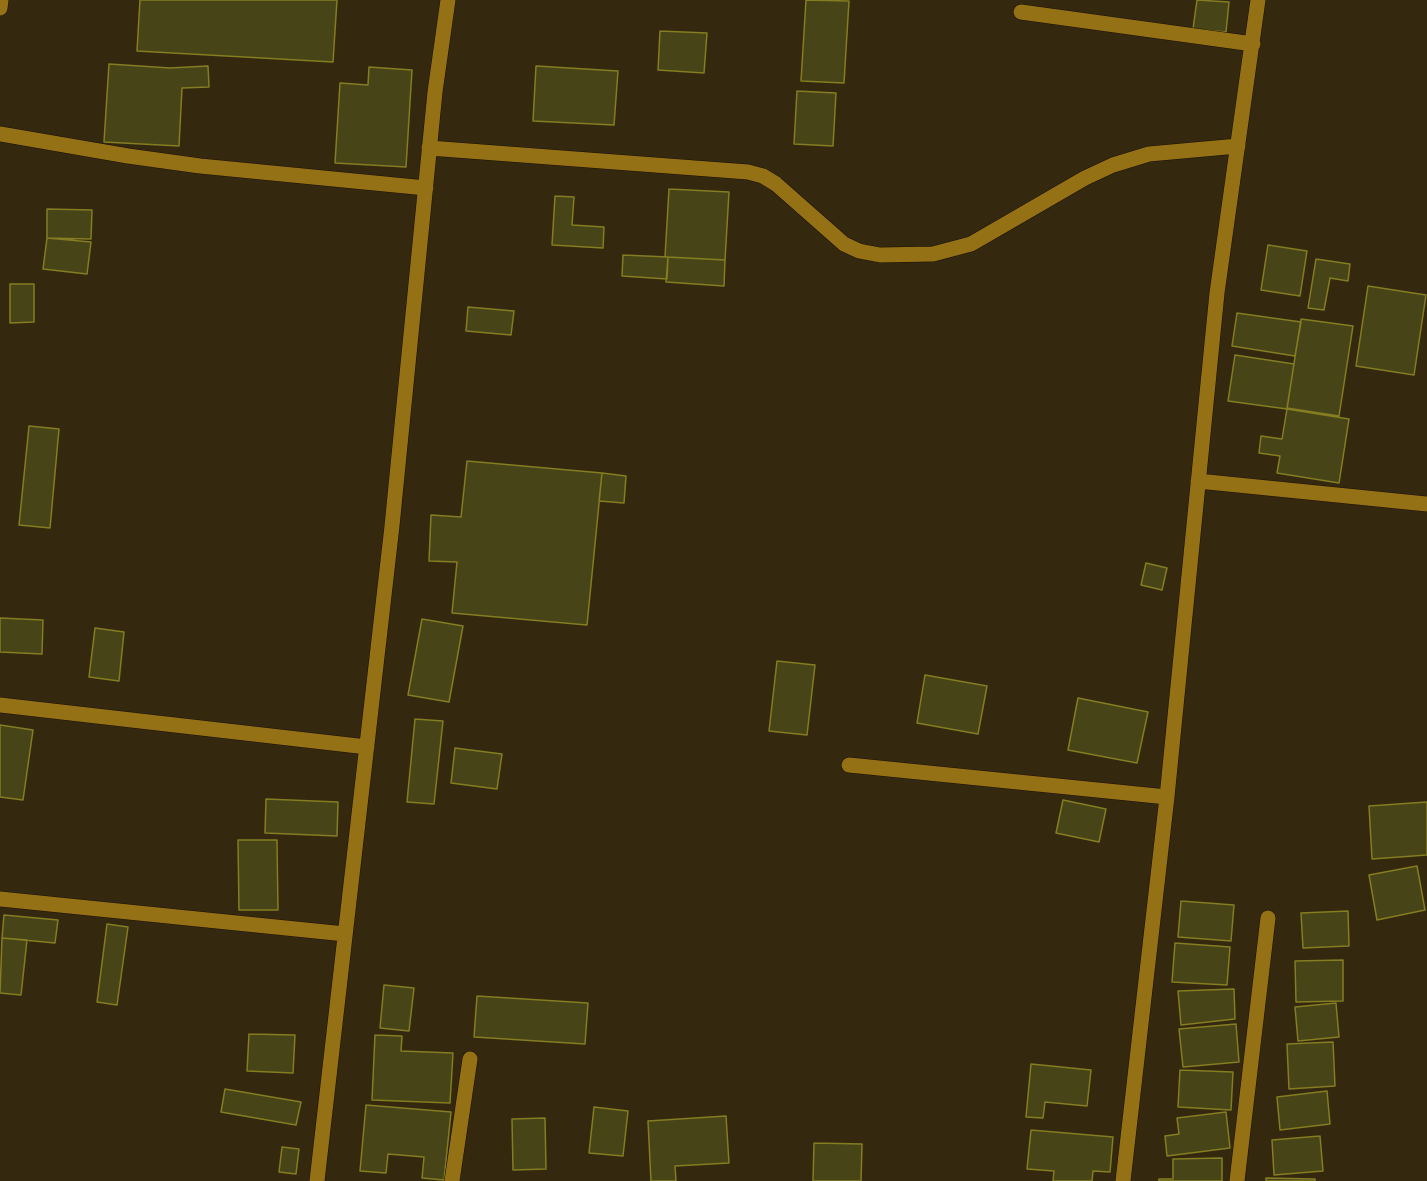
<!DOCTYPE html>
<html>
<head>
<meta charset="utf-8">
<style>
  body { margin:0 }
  canvas { display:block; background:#34280e }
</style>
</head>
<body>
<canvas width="1427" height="1181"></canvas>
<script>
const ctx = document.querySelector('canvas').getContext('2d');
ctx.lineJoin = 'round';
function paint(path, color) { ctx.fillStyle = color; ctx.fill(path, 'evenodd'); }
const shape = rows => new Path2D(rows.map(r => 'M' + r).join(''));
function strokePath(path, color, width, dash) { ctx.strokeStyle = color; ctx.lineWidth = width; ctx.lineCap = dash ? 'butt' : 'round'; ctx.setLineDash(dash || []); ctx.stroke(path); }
const building = shape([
  [140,0,337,0,333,62,137,51,140,0],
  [806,0,849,1,844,83,801,81,806,0],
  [1197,0,1229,2,1226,32,1193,29,1197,0],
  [660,31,707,33,704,73,658,70,660,31],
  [109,64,170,68,208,66,209,87,182,88,179,146,104,142,109,64],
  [536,66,618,71,614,125,533,121,536,66],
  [369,67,412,70,406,167,335,163,340,83,368,85,369,67],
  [797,91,836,93,833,146,794,144,797,91],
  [669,189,729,192,725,260,665,257,669,189],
  [555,196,574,197,572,225,604,227,603,248,552,245,555,196],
  [47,209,92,210,91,239,47,238,47,209],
  [47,238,91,242,87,274,43,269,47,238],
  [1268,245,1307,251,1300,296,1261,290,1268,245],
  [623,255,668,257,667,279,622,276,623,255],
  [668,257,725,260,724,286,666,282,668,257],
  [1316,259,1350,264,1348,281,1330,278,1324,310,1308,308,1316,259],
  [10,284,34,284,34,322,10,323,10,284],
  [1368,286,1426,295,1414,375,1356,366,1368,286],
  [468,307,514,311,511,335,466,331,468,307],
  [1237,313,1301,322,1295,356,1232,346,1237,313],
  [1301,319,1353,326,1339,416,1287,408,1301,319],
  [1235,355,1294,364,1287,409,1228,401,1235,355],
  [1287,409,1349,419,1339,483,1277,473,1280,456,1259,453,1261,436,1282,439,1287,409],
  [29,426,59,429,50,528,19,525,29,426],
  [467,461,602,473,587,625,452,613,457,562,429,561,431,515,461,517,467,461],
  [602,473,626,476,624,503,599,501,602,473],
  [1146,563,1167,568,1162,590,1141,585,1146,563],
  [0,618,43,620,42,654,0,652,0,618],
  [422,619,463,626,449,702,408,695,422,619],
  [95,628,124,632,119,681,89,677,95,628],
  [777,661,815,665,807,735,769,731,777,661],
  [925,675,987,686,978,734,917,723,925,675],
  [1078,698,1148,712,1137,763,1068,750,1078,698],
  [415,719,443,721,434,804,407,802,415,719],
  [0,725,33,730,23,800,0,797,0,725],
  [455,748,502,754,497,789,451,783,455,748],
  [266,799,338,802,337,836,265,833,266,799],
  [1063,800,1106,809,1099,842,1056,833,1063,800],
  [1427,802,1427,855,1372,859,1369,806,1427,802],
  [238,840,277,840,278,910,239,910,238,840],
  [1417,866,1425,910,1377,920,1369,875,1417,866],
  [1181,901,1234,905,1231,941,1178,937,1181,901],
  [1348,911,1349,946,1303,948,1301,913,1348,911],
  [4,915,58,920,55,943,2,938,4,915],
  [107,924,128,927,117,1005,97,1002,107,924],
  [2,938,27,940,21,995,0,993,2,938],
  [1175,943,1230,947,1227,985,1172,982,1175,943],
  [1343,960,1343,1001,1296,1002,1295,961,1343,960],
  [384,985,414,988,409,1031,380,1028,384,985],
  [1234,989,1235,1019,1181,1025,1178,991,1234,989],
  [477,996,588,1003,585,1044,474,1037,477,996],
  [1336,1003,1339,1037,1298,1041,1295,1007,1336,1003],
  [1236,1024,1239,1062,1183,1067,1179,1029,1236,1024],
  [249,1034,295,1035,293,1073,247,1071,249,1034],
  [375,1035,402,1036,401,1051,453,1053,450,1103,372,1100,375,1035],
  [1333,1042,1335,1086,1289,1089,1287,1044,1333,1042],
  [1031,1064,1091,1070,1087,1106,1045,1102,1043,1118,1026,1117,1031,1064],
  [1180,1070,1233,1072,1231,1110,1178,1107,1180,1070],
  [225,1089,301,1102,296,1125,221,1112,225,1089],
  [1327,1091,1330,1124,1280,1130,1277,1097,1327,1091],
  [366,1105,451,1112,444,1180,422,1178,424,1157,388,1154,386,1173,360,1171,366,1105],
  [594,1107,628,1111,623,1156,589,1153,594,1107],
  [1226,1112,1230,1148,1167,1156,1165,1136,1179,1134,1177,1118,1226,1112],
  [726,1116,729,1163,675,1166,676,1181,651,1181,648,1121,726,1116],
  [545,1118,546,1169,513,1170,512,1119,545,1118],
  [1031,1130,1113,1137,1110,1172,1093,1171,1092,1181,1053,1181,1054,1171,1027,1169,1031,1130],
  [1320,1136,1323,1171,1274,1175,1272,1140,1320,1136],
  [814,1143,862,1144,861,1181,813,1181,814,1143],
  [282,1147,299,1149,296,1174,279,1172,282,1147],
  [1222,1158,1222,1181,1159,1181,1159,1179,1173,1179,1173,1159,1222,1158],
  [1266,1178,1315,1179,1315,1181,1266,1181,1266,1178]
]);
const minor = shape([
  [0,8,1,0],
  [1021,12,1253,44],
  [0,134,128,156,200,166,426,188],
  [429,148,748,172,763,176,776,184,844,244,859,251,880,255,933,254,971,244,1085,178,1113,165,1149,154,1238,146],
  [1198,481,1427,504],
  [0,705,367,747],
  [849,765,1167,797],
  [0,899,345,934],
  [317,1181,392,526,435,92,448,0],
  [452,1181,470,1059],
  [1123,1181,1167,797,1217,293,1258,0],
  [1237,1181,1268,918]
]);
paint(building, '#474418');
strokePath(building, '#847d21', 1.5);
strokePath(minor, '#1b1000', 16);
strokePath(minor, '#957116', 15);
</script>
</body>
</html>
